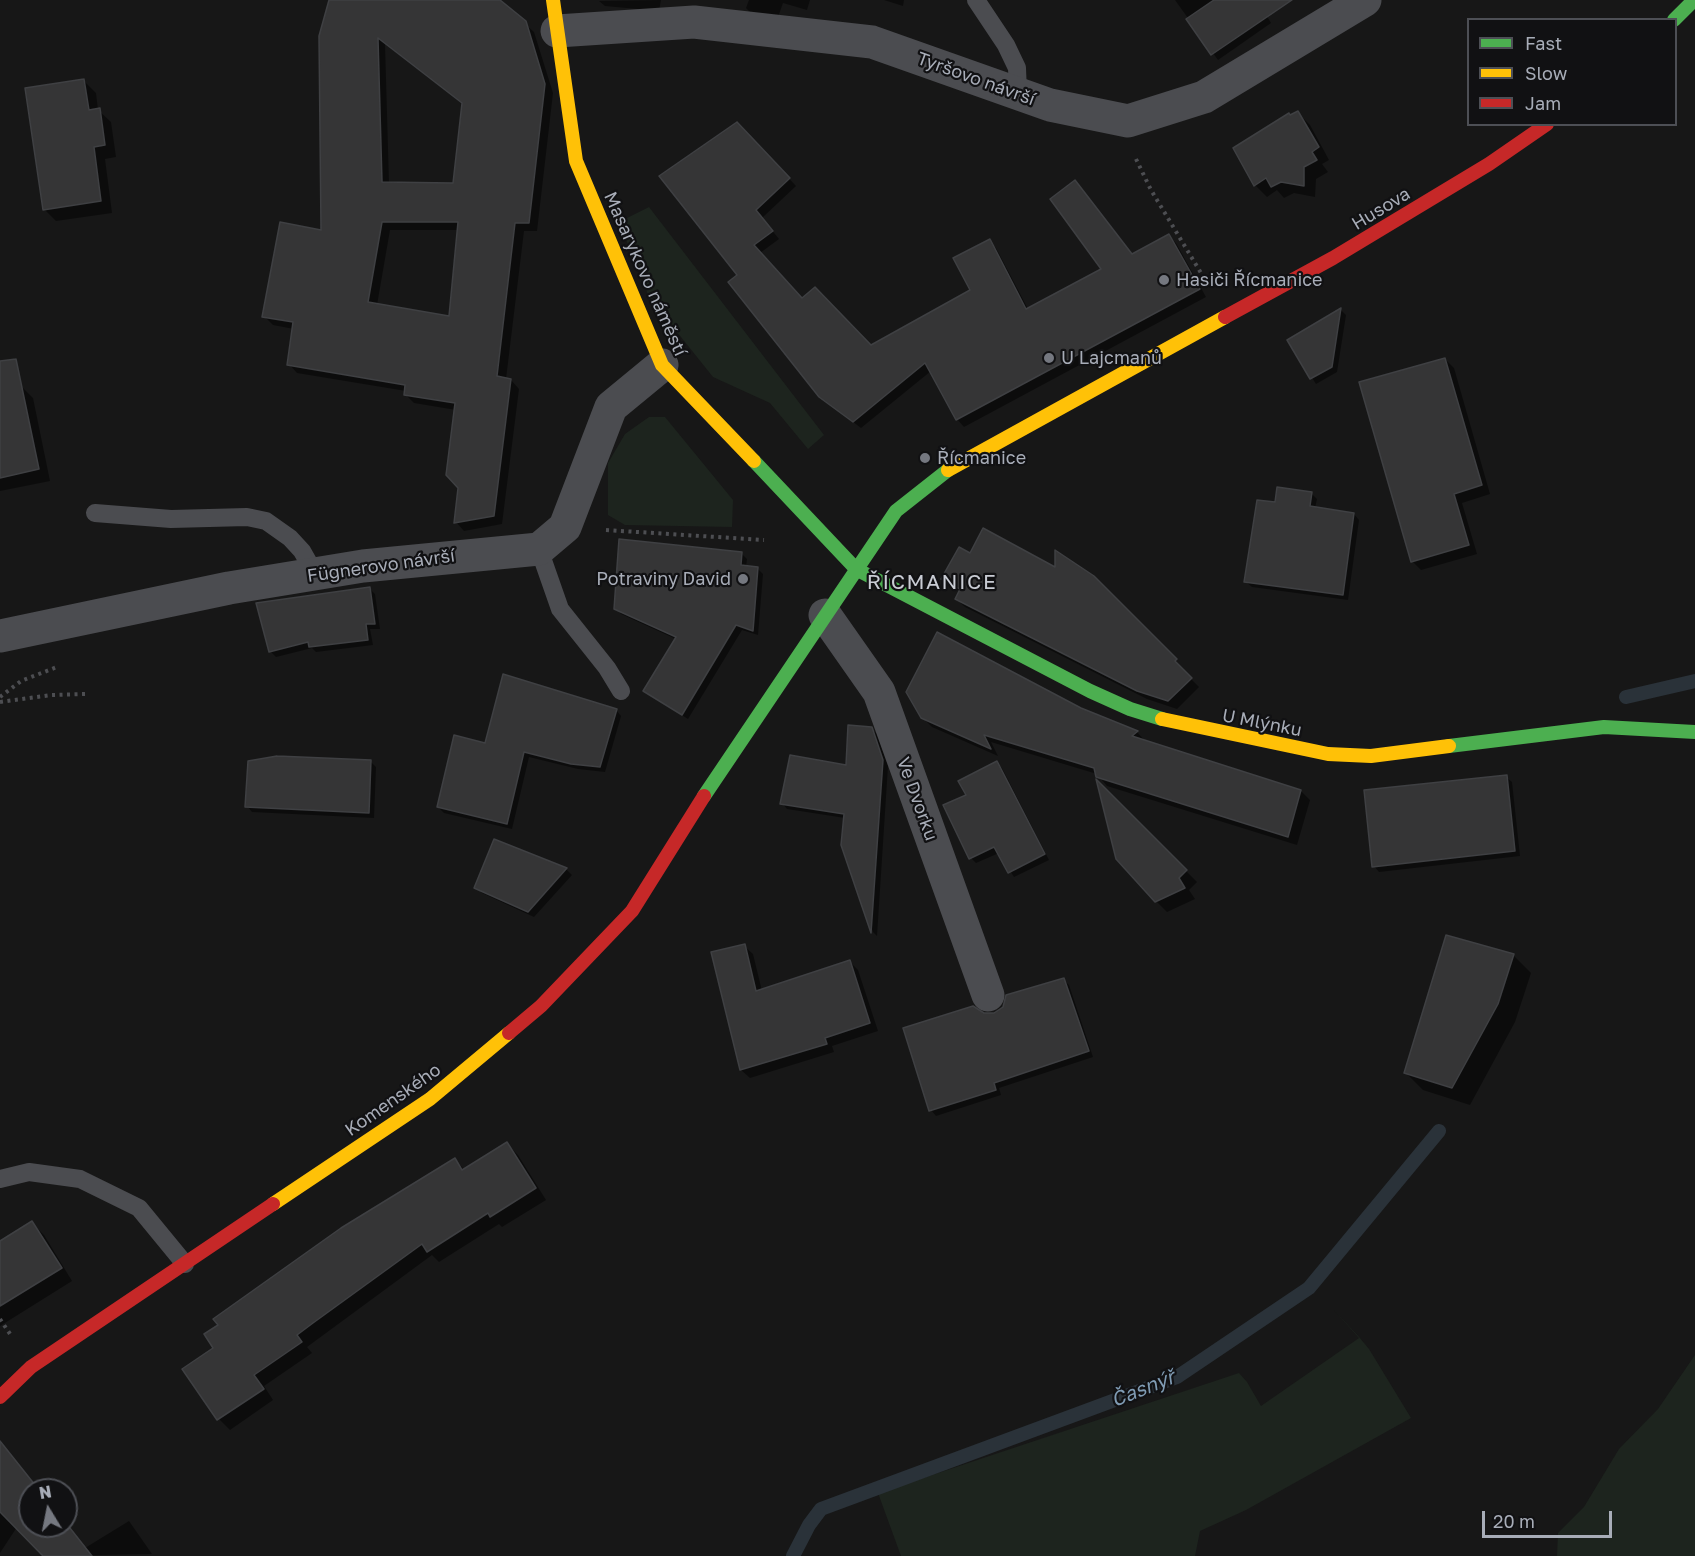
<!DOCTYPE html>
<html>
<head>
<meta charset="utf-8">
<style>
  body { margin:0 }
  #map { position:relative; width:1695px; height:1556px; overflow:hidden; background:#171717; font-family:"Golos Text",sans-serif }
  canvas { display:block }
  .legend { position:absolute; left:1467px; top:18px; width:210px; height:108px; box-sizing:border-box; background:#111113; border:2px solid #4d4f55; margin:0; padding:8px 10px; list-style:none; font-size:18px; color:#a8adb8 }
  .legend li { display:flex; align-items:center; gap:12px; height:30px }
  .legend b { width:30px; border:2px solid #4d4f55 }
  .north { position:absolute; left:18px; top:1478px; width:60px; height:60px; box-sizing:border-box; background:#111113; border:2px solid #4d4f55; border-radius:50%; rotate:350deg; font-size:16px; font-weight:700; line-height:24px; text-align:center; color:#a8adb8 }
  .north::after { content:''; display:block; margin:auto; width:21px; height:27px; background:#757880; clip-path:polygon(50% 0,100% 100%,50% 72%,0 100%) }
  .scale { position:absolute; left:1482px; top:1511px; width:130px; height:27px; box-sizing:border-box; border:3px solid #a8adb8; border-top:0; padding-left:8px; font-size:18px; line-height:21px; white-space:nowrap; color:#a8adb8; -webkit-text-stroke:4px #111113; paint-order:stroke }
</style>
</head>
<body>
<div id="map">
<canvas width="1695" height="1556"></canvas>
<ul class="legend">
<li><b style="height:8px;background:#4caf50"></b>Fast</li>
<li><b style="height:8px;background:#ffc107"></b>Slow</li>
<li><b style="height:8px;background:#c62828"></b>Jam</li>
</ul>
<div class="north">N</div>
<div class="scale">20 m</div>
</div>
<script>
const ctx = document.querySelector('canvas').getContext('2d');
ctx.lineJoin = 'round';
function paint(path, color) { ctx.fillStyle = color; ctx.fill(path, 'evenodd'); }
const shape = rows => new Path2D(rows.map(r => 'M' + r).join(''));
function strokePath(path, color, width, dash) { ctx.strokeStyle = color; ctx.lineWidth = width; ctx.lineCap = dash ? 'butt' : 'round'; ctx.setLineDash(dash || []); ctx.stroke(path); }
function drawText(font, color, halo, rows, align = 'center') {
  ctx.font = font + ' "Golos Text",sans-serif'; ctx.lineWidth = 4.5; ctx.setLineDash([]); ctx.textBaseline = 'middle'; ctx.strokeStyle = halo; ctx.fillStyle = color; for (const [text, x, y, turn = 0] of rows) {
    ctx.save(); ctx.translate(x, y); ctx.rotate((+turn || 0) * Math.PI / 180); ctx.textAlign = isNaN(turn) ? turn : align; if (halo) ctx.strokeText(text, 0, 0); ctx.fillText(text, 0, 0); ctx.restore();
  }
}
const green = shape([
  [649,207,824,435,808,449,770,403,713,377,649,297,619,222],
  [649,417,665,417,733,500,732,527,625,525,608,515,608,463,625,434],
  [1334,1310,1359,1337,1369,1349,1411,1418,1246,1510,1200,1531,1195,1556,901,1556,878,1493,1239,1373,1247,1382,1261,1406,1359,1338],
  [1695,1355,1695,1556,1557,1556,1558,1533,1584,1507,1619,1449,1658,1409]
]);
const shadow = shape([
  [329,0,497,0,534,32,553,93,537,231,524,231,506,379,511,380,519,389,502,524,464,531,456,522,460,488,456,410,414,403,406,395,406,391,297,373,289,364,294,329,273,325,264,316,322,232,332,2],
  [385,44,463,104,454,185,389,183],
  [390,230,459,230,450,318,377,305],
  [661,0,659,11,605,6,599,1],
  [749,0,810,0,807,10,783,3,778,17,752,14,746,8],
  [884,0,904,0,903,6],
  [1175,0,1257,0,1271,23,1218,60],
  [84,81,96,93,98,110,111,122,116,157,105,159,112,213,56,221,44,209],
  [1298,113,1310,125,1329,160,1322,164,1328,172,1316,179,1315,197,1294,193,1284,198,1277,190,1267,197,1255,185,1291,117],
  [745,131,796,186,762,218,779,239,760,253,802,300,870,347,972,291,989,241,996,248,1028,309,1169,236,1176,243,1206,297,964,427,957,419,931,371,861,428,822,398,739,275],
  [1341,310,1346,315,1337,372,1316,384,1289,341],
  [1445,359,1454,368,1490,494,1462,503,1477,554,1421,570,1412,561],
  [21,386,33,398,50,481,0,491,0,390],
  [1311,493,1317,499,1315,508,1354,514,1359,520,1348,600,1252,587,1246,582,1276,503],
  [742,554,747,559,746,567,757,568,763,574,758,635,742,630,688,719,644,691,676,639,621,614,616,608],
  [971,555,1093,577,1184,669,1182,670,1199,687,1177,709,1147,699,965,607,956,599,960,592,943,579],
  [370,589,375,594,380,629,370,629,373,645,316,652,312,648,276,657,270,651],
  [1081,709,1137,732,1145,741,1301,791,1310,800,1297,845,1107,786,1097,774,991,742,998,756,932,727,922,717],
  [616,710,621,716,605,772,578,769,529,757,512,829,444,813,438,807,487,745],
  [871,728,877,734,888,766,877,936,873,932,843,845,845,818,787,809,782,803,848,767],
  [370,761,376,767,374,818,252,812,247,806],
  [997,763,1002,768,1049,860,1014,877,999,853,976,863,971,858,969,796],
  [1506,777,1512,782,1520,856,1379,872,1374,866],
  [1099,784,1197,882,1189,890,1195,899,1167,912,1156,901],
  [495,841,566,869,572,875,534,917,482,893,476,888],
  [744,946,753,954,762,991,850,962,858,970,878,1031,832,1046,834,1052,750,1078,741,1070],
  [1513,955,1531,973,1515,1022,1470,1105,1423,1090,1406,1073],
  [1063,979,1069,985,1093,1057,999,1088,1001,1095,936,1116,931,1110,984,1015,994,1014],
  [507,1144,518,1155,546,1200,502,1227,499,1224,439,1262,432,1255,307,1347,312,1353,264,1386,273,1400,230,1430,219,1419,184,1370,455,1160,465,1170],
  [32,1223,44,1235,72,1281,0,1326,0,1243],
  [0,1474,30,1490,30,1526,66,1524,85,1548,129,1521,152,1554,45,1556,17,1527,0,1553]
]);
const stream = shape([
  [1626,697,1695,681],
  [793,1556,809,1525,821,1509,1177,1377,1309,1288,1439,1131]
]);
const building = shape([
  [329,0,500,0,526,21,545,84,529,223,515,223,497,376,511,379,494,516,454,523,458,488,446,475,455,403,404,395,405,385,287,365,293,322,262,317,280,222,321,230,319,36,329,0],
  [378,38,462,103,453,183,382,182,378,38],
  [382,222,458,222,449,316,368,302,382,222],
  [1214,0,1292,0,1211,55,1186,19,1214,0],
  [84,79,89,110,100,108,105,145,94,147,101,201,43,210,25,88,84,79],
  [1298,111,1319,147,1312,152,1317,160,1304,167,1304,186,1281,182,1271,187,1266,178,1254,186,1233,148,1289,113,1290,115,1298,111],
  [737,122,790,178,756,210,773,231,754,245,802,298,815,287,871,345,970,290,953,258,990,239,1026,309,1101,269,1050,199,1075,180,1132,254,1169,234,1200,289,956,420,925,363,853,422,819,397,728,282,737,275,659,176,737,122],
  [1341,308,1332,367,1310,379,1287,340,1341,308],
  [1445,358,1482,485,1454,494,1469,545,1411,562,1359,382,1445,358],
  [16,359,39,469,0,478,0,361,16,359],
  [1277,487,1312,492,1310,506,1354,513,1343,595,1244,582,1257,500,1275,502,1277,487],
  [983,528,1055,567,1055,550,1094,576,1177,659,1175,661,1192,678,1168,701,1137,691,955,599,960,589,941,579,959,547,970,553,983,528],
  [619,539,742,552,741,565,758,567,753,631,736,625,682,715,643,691,676,637,614,609,619,539],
  [370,587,375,624,366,624,368,640,309,647,308,642,269,652,256,603,370,587],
  [937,632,1081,708,1138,731,1132,736,1301,790,1288,837,1096,777,1094,768,984,735,991,749,921,718,906,692,937,632],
  [503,674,617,709,600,767,571,764,524,752,507,824,437,807,454,735,485,743,503,674],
  [848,725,872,727,883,760,871,933,841,845,844,814,780,804,790,755,846,765,848,725],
  [277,756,371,760,369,813,245,807,248,761,277,756],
  [997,761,1045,854,1008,873,994,847,969,859,943,805,966,795,958,781,997,761],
  [1507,775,1515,851,1372,867,1364,790,1507,775],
  [1096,779,1187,870,1179,878,1185,888,1155,902,1116,859,1096,779],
  [494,839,567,868,528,912,474,888,494,839],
  [1446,935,1514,954,1498,1004,1452,1088,1404,1073,1446,935],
  [745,944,756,991,850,960,870,1023,825,1038,827,1044,740,1070,711,952,745,944],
  [1064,978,1089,1051,994,1083,996,1090,929,1111,903,1028,973,1006,984,1013,994,1013,1003,1007,1006,995,1064,978],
  [507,1142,536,1188,490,1217,488,1213,427,1252,422,1244,313,1323,297,1335,302,1342,254,1375,264,1389,217,1420,182,1369,213,1348,204,1334,218,1325,213,1319,341,1228,455,1158,462,1170,507,1142],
  [32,1221,62,1268,0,1306,0,1241,32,1221],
  [0,1441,39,1490,30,1490,30,1526,66,1526,66,1523,92,1556,43,1556,0,1512,0,1441]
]);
const path = shape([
  [1136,159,1151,190,1207,283],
  [606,530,764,540],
  [0,697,21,681,57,667],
  [0,702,52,695,85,694],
  [0,1319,10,1334]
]);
const lane = shape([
  [976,0,1006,45,1017,68,1018,93],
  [95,513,171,519,247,517,266,521,290,538,302,551,315,574],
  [539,549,560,609,607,668,621,691],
  [0,1179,29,1172,80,1179,139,1208,185,1264]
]);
const street = shape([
  [557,31,694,22,872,42,1050,105,1128,121,1204,97,1365,0],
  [825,615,879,692,988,995],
  [0,636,229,588,363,566,539,549,565,527,611,407,662,365]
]);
const fast = shape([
  [1674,20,1694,0],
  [754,461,856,569,1090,691,1130,709,1162,719],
  [1449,746,1604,727,1695,732],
  [704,796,896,511,948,470]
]);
const slow = shape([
  [553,0,576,161,662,365,754,461],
  [948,470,1225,317],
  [1162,719,1328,754,1371,756,1449,746],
  [273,1204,430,1099,509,1033]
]);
const jam = shape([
  [1225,317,1333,258,1489,164,1547,124],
  [509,1033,541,1006,632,911,704,796],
  [0,1397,31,1367,273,1204]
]);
const markers = [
  [1164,280,6,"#757880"],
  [1049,358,6,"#757880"],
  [925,458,6,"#757880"],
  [743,579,6,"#757880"]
];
const streetNames = [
  ["Tyršovo návrší",976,79,20],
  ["Husova",1381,209,-31],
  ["Masarykovo náměstí",645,274,66],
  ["Fügnerovo návrší",381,566,-8],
  ["U Mlýnku",1262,723,11],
  ["Ve Dvorku",917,799,70],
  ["Komenského",393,1100,-35]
];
const poiNames = [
  ["Hasiči Řícmanice",1176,280],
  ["U Lajcmanů",1061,358],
  ["Řícmanice",937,458],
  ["Potraviny David",731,579,"right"]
];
const waterNames = [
  ["Časnýř",1143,1389,-22]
];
const quarterNames = [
  ["ŘÍCMANICE",932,582]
];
paint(green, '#1d241e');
paint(shadow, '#0007');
strokePath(stream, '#2a3239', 14);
paint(building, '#353536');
strokePath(building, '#3f4043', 1.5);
strokePath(path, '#4d4e52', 4, [3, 4.5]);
strokePath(lane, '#4b4c50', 18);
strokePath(street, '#4b4c50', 33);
strokePath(fast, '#4caf50', 14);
strokePath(slow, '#ffc107', 14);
strokePath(jam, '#c62828', 14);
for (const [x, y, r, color] of markers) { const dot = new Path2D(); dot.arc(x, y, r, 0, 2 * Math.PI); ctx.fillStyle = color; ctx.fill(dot); strokePath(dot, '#111113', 2); }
drawText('18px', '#a8adb8', '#111113', streetNames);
drawText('18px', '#a8adb8', '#111113', poiNames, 'left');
drawText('italic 20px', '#7f9bb3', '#111113', waterNames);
ctx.letterSpacing = '1.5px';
drawText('21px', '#c9ccd4', '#111113', quarterNames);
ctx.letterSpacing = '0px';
</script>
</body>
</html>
